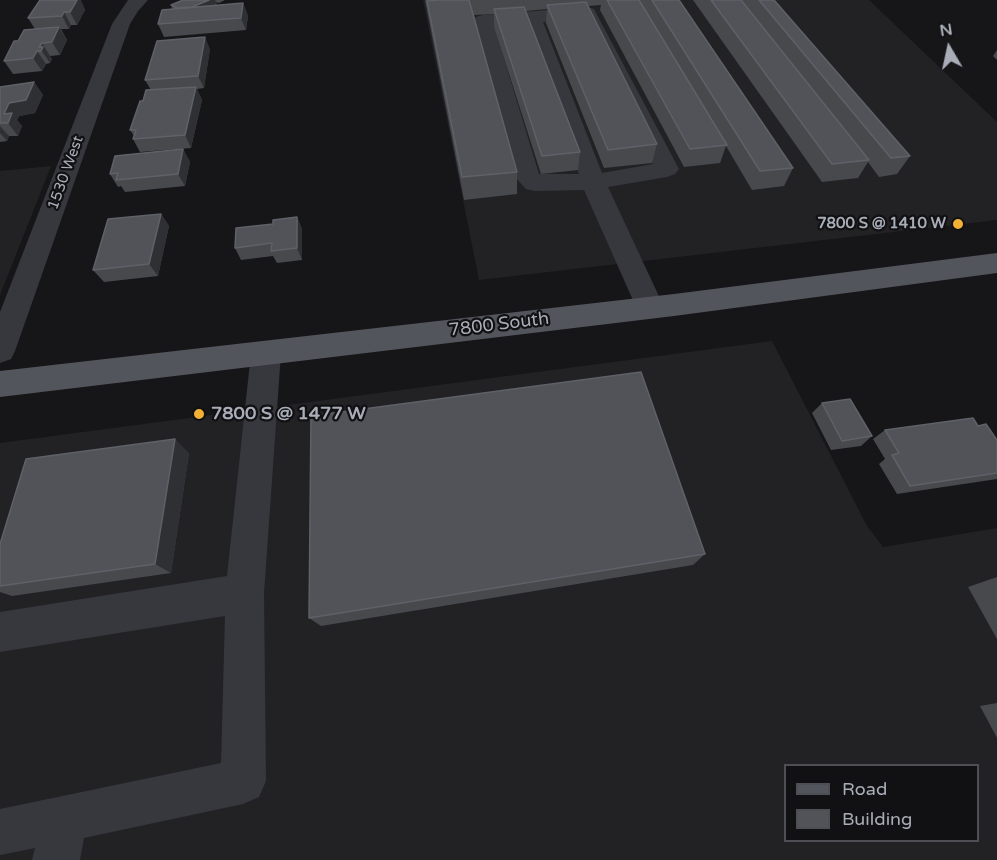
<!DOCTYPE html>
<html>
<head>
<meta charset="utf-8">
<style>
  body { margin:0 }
  #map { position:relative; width:997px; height:860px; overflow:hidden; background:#161618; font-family:"Varela Round",sans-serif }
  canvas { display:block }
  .legend { position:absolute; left:784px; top:764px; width:195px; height:78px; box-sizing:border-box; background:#111113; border:2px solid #4d4f55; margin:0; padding:8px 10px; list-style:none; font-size:18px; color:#a8adb8 }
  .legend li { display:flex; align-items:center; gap:12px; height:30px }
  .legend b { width:30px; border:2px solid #4d4f55 }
  .north { position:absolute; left:919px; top:18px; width:60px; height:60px; -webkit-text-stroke:4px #111113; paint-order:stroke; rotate:351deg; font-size:16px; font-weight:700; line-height:24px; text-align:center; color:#a8adb8 }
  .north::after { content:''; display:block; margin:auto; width:21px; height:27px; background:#a8adb8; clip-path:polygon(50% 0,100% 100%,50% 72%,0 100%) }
</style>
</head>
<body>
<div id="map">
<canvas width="997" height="860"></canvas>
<ul class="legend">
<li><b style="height:8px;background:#53555c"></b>Road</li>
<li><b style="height:16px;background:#525359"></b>Building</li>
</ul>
<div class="north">N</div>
</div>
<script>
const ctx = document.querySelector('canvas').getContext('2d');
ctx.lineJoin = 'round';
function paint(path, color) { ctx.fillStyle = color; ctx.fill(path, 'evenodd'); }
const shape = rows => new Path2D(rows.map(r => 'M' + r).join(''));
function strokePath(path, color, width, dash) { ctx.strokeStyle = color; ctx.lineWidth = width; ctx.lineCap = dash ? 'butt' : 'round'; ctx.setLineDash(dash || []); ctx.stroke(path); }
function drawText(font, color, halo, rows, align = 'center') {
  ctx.font = font + ' "Varela Round",sans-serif'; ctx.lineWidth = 4.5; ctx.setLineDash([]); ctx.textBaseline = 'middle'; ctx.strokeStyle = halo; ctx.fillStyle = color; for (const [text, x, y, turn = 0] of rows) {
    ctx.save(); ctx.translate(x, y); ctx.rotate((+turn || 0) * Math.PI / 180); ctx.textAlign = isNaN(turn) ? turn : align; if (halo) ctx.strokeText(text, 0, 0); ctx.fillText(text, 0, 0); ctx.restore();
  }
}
const built = shape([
  [423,0,869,0,997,122,997,220,479,280],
  [51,166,0,295,0,171],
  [772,341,867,526,883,547,997,528,997,860,0,860,0,443],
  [786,766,978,766,978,840,786,840]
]);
const minor = shape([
  [128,0,148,0,138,11,130,24,15,351,11,359,0,363,0,312,112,24,128,0],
  [587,7,594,9,596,13,679,169,675,174,667,177,608,187,664,307,660,315,650,318,640,315,636,307,584,190,535,191,526,189,516,178,474,21,476,17,483,15,587,7],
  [581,19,653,164,602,173,543,22,581,19],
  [525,23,579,174,539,174,494,26,525,23],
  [266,341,277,344,281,353,264,593,266,781,259,797,243,804,84,838,80,860,32,860,35,848,0,855,0,809,221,763,225,616,0,652,0,612,227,576,251,353,255,344,266,341]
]);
const major = shape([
  [997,253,997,273,674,316,0,397,0,371,674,294,997,253]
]);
const wall = shape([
  [183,0,225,0,219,3,216,2,217,4,214,6,243,3,248,16,246,30,164,37,158,24,172,9,171,5],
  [425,0,679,0,793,168,784,186,752,190,726,146,720,163,684,167,600,10,601,5,588,6,657,144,652,163,604,168,546,23,547,9,526,11,580,152,578,170,541,174,494,27,494,14,474,15,517,172,517,194,464,200],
  [693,0,774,0,910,156,897,174,879,177,868,162,858,178,822,182],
  [84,5,83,6,85,10,77,25,71,25,69,29,61,29,67,40,60,55,50,56,52,59,50,63,46,64,42,71,13,74,4,61,18,41,35,29,28,18],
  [210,49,204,88,197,89,202,100,191,148,140,152,133,139,134,136,130,130,143,101,151,90,145,80],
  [997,50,997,60,993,56],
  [34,82,43,95,35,113,19,116,17,120,22,126,18,136,9,136,7,141,0,142,0,87],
  [183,149,190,162,185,186,125,192,121,186,118,187,110,174],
  [161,214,169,226,158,276,104,282,93,270],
  [297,217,302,229,302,260,277,263,273,256,241,260,235,248,273,224],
  [822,403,872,436,861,446,831,450,812,413],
  [978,426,997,440,997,479,897,494,879,464,885,459,873,439,885,430],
  [189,453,171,573,12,596,0,592,0,544],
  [705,554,693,565,321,626,309,618],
  [997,577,997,639,968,587],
  [997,703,997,738,980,706]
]);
const shadedWall = shape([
  [74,0,81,0,85,10,77,25,70,12],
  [209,0,215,0,217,4,185,18,182,11],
  [243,3,248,16,246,30,241,18],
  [64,12,71,25,69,29,62,16],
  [59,27,67,40,60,55,52,42],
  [205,37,210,49,204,88,198,76],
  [42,43,52,59,50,63,39,47],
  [37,51,46,64,42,71,33,58],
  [34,82,43,95,35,113,19,116,17,120,22,126,18,136,8,123,4,114,9,103],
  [196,87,202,100,191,148,185,135],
  [0,126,9,136,7,141,0,133],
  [183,149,190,162,185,186,178,174],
  [161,214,169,226,158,276,149,264],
  [297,217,302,229,302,260,297,248],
  [175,439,189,453,171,573,155,564]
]);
const building = shape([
  [40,0,77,0,70,12,64,12,62,16,28,18,40,0],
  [183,0,209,0,192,7,177,8,171,5,183,0],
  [438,0,469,0,517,172,462,177,427,1,438,0],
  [607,0,639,0,727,145,690,149,607,0],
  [652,0,679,0,793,168,760,171,652,0],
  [711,0,741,0,869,160,832,164,711,0],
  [759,0,774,0,910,156,891,158,759,0],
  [586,2,657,144,608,150,547,5,586,2],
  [243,3,241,18,158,24,162,10,243,3],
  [524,7,580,152,542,156,494,9,524,7],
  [59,27,52,42,42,43,39,47,43,47,41,51,37,51,33,58,4,61,14,41,18,41,24,30,59,27],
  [205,37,198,76,145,80,157,41,205,37],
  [34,82,26,100,9,103,4,114,12,113,8,123,0,123,0,87,34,82],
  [196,87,185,135,133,139,136,130,130,130,140,101,143,101,146,90,196,87],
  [183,149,178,174,116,180,118,173,110,174,115,156,183,149],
  [161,214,149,264,93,270,108,219,161,214],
  [297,217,297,248,271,251,272,243,235,248,236,228,273,224,273,220,297,217],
  [641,372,705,554,309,618,311,416,641,372],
  [850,399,872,436,842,441,822,403,850,399],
  [973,418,978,426,986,424,997,440,997,473,910,486,892,455,899,453,885,430,973,418],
  [175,439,155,564,0,586,0,544,26,459,175,439]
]);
const markers = [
  [958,224,6,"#f2b134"],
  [199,414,6,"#f2b134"]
];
const farStreetnames = [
  ["1530 West",66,173,-70]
];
const farPoinames = [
  ["7800 S @ 1410 W",946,224]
];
const streetNames = [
  ["7800 South",499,325,-7]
];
const poiNames = [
  ["7800 S @ 1477 W",211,414]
];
paint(built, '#222225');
paint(minor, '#37383d');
paint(major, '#53555c');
paint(wall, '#47494d');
paint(shadedWall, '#2f3033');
paint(building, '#525359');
strokePath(building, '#5f6168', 1.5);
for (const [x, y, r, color] of markers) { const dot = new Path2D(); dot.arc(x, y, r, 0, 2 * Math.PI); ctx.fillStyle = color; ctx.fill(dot); strokePath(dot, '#111113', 2); }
drawText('15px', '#a8adb8', '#111113', farStreetnames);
drawText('bold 15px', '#a8adb8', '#111113', farPoinames, 'right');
drawText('18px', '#a8adb8', '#111113', streetNames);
drawText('bold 18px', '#a8adb8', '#111113', poiNames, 'left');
</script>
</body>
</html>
